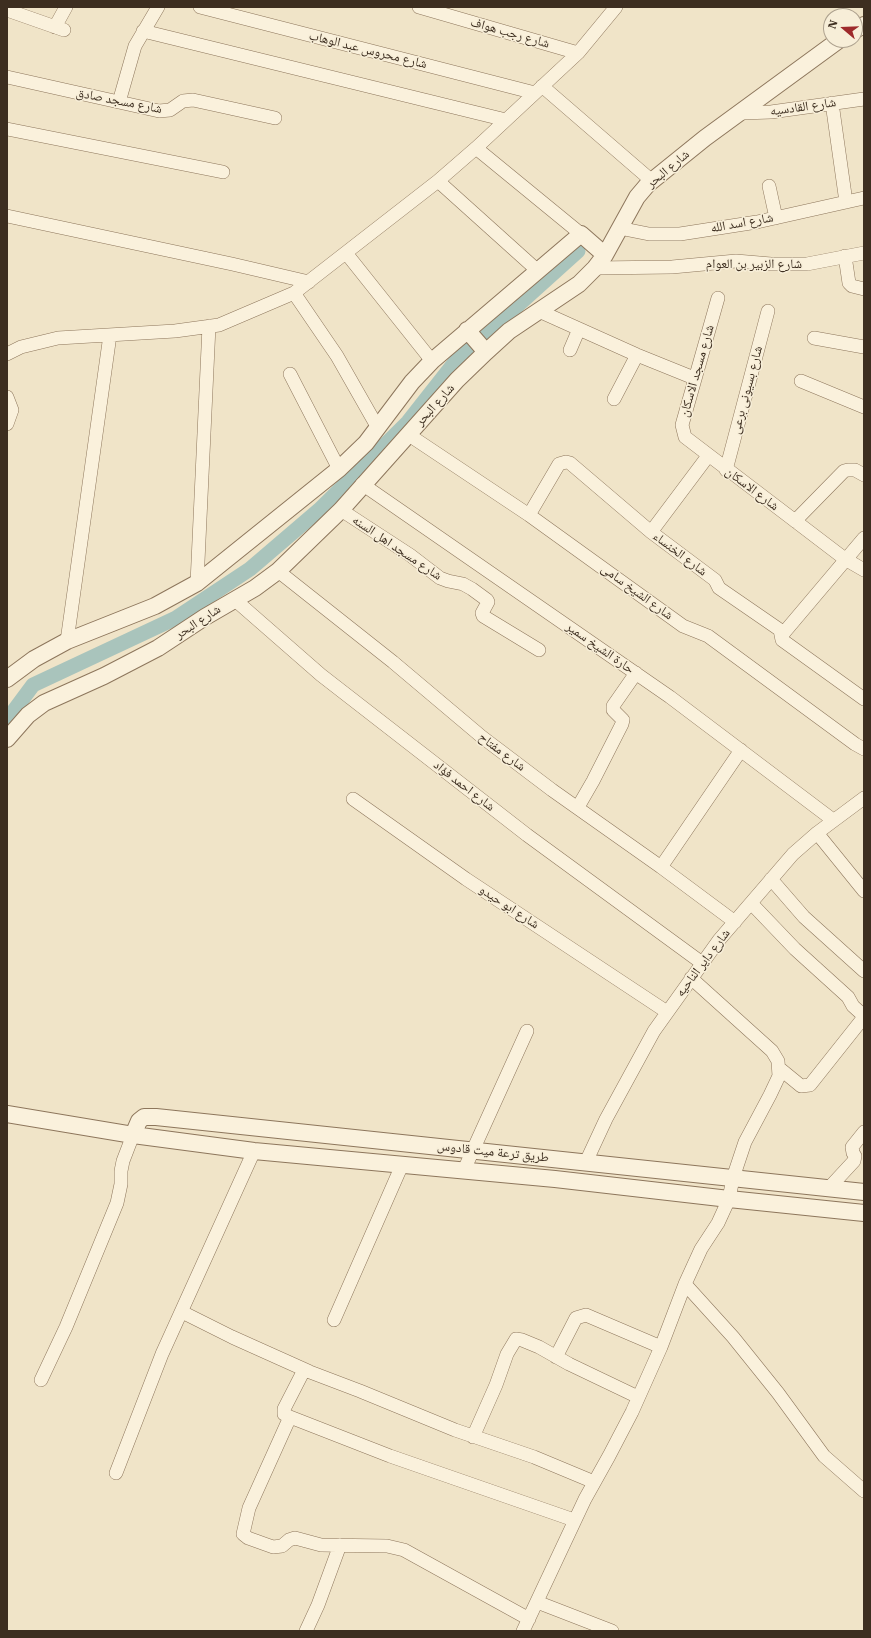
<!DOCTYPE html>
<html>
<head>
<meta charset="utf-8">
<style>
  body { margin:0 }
  #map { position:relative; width:871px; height:1638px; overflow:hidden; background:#f0e4c8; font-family:"IBM Plex Serif",serif }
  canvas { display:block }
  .frame { position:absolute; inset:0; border:8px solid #3d2e20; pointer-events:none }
  .north { position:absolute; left:823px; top:8px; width:40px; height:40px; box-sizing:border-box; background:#f7eed8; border:1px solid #ada18e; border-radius:50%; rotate:289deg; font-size:11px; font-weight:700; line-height:16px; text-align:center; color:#3d2e20 }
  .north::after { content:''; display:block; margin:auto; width:14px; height:18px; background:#9e2a2b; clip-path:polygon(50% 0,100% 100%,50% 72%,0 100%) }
</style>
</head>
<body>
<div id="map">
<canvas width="871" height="1638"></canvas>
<div class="frame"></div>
<div class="north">N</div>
</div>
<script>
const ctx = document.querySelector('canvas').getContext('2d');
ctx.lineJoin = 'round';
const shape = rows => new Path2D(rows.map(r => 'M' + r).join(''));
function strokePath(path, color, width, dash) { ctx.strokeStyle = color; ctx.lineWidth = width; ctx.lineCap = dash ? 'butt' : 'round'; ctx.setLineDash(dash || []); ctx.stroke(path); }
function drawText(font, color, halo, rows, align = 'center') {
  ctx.font = font + ' "IBM Plex Serif","Noto Naskh Arabic",serif'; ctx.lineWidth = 3; ctx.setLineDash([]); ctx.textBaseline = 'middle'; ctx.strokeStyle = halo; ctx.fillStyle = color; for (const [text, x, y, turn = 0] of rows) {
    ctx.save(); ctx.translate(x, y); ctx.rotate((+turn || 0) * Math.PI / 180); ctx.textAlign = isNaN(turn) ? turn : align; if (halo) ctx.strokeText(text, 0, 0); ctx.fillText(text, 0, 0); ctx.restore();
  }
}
const canal = shape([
  [7,720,33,685,176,618,250,569,319,510,408,422,456,361,578,251]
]);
const minor = shape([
  [200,7,535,93],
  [419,7,578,53],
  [7,10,64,30],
  [55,27,66,7],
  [143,31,506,120],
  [7,77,159,111,170,110,183,101,193,100,275,118],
  [542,86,652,181],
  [119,102,135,46,158,7],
  [832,103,846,202],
  [742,113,771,112,864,99],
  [7,129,223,172],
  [476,148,581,234],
  [438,181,538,271],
  [769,186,776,218],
  [7,216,232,264,309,282],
  [619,228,649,234,680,234,757,222,864,198],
  [346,253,432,361],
  [845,256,849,283,852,286,864,289],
  [595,268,672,267,736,261,771,264,807,264,864,253],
  [294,293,337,356,378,428],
  [718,298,682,425,685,437,845,559,864,570],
  [539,311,637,355,694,378],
  [814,338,864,347],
  [570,350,579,329],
  [7,354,21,347,58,338,175,331,219,325,294,293,438,181,476,148,578,53,616,7],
  [290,374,339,469],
  [801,381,864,407],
  [7,397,12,410,7,424],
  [614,399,637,355],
  [409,435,529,515,683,626,708,636,855,744,864,749],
  [726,470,768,311],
  [362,484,670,697,833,820],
  [341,510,410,555,440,578,448,581,463,584,472,589,487,600,488,602,482,613,483,616,539,650],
  [529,515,559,464,566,462,570,463,651,532,715,580,719,588,780,630,782,640,864,699],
  [795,521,844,471,848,470,855,470,864,475],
  [651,532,708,456],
  [278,571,393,662,482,737,552,790,661,867,735,922],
  [197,583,209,326],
  [234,599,321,675,527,835,702,963],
  [782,635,864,538],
  [67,641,110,335],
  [353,799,466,879,667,1012],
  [578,807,593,781,622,724,623,720,613,710,613,706,636,673],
  [817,833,864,891],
  [661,867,741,750],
  [771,879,804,917,864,971],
  [751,903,795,949,848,997,853,1006,864,1016],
  [779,1068,801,1086,810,1085,864,1017],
  [586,1162,606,1119,654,1031,719,940,793,854,817,833,864,798],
  [464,1170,527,1031],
  [829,1188,854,1161,855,1156,853,1153,852,1147,864,1132],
  [685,1284,733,1337,778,1393,824,1456,864,1491],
  [182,1312,232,1337,310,1372,360,1391,455,1430,534,1457,594,1482],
  [334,1320,402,1165],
  [556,1357,576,1318,586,1315,661,1347],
  [304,1370,284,1409,284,1414,290,1417,249,1508,243,1534,248,1538,273,1547,282,1546,289,1540,295,1538,321,1545,387,1546,404,1550,529,1619],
  [41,1380,66,1327,117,1203,121,1184,121,1171,123,1161,133,1135],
  [290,1417,390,1456,574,1520],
  [473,1437,496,1385,507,1354,516,1339,522,1340,539,1347,569,1364,638,1397],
  [116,1473,162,1354,254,1151],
  [537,1602,612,1631],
  [306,1631,318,1605,340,1545],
  [523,1631,585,1499,609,1456,632,1412,661,1347,685,1284,701,1249,718,1223,729,1199,733,1178,745,1142,770,1095,779,1076,778,1061,772,1051,691,978]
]);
const tertiary = shape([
  [855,30,864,25],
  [467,330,486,352],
  [7,679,34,659,67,641,155,606,197,583,339,469,366,443,412,382,432,361,581,234,605,255],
  [7,739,28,715,44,703,104,676,158,648,205,617,255,588,278,571,341,510,457,380,486,352,509,331,579,284,595,268,605,255,637,197,648,184,705,138,839,40],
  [7,1114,133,1135,254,1151,555,1179,729,1199,864,1213],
  [133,1135,139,1121,144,1117,156,1117,864,1192]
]);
const streetNames = [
  ["شارع رجب هواف",510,33,16],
  ["شارع محروس عبد الوهاب",368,50,14],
  ["شارع مسجد صادق",119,101,11],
  ["شارع القادسيه",803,107,-8],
  ["شارع البحر",668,169,-40],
  ["شارع اسد الله",742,223,-10],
  ["شارع الزبير بن العوام",754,264],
  ["شارع مسجد الاسكان",697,371,-74],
  ["شارع بسيونى برعى",747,390,-75],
  ["شارع البحر",435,405,-48],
  ["شارع الاسكان",752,489,37],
  ["شارع مسجد اهل السنه",397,548,34],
  ["شارع الخنساء",680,554,37],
  ["شارع الشيخ سامى",637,592,36],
  ["شارع البحر",198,622,-33],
  ["حارة الشيخ سمير",600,648,35],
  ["شارع مفتاح",502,752,37],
  ["شارع احمد فؤاد",464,786,38],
  ["شارع ابو حيدو",509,907,33],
  ["شارع داير الناحيه",703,963,-53],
  ["طريق ترعة ميت قادوس",493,1152,6]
];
strokePath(canal, '#a9c4bc', 15);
strokePath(minor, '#8d765c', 14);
strokePath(tertiary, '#8d765c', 18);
strokePath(minor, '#faf1dc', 13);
strokePath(tertiary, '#faf1dc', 16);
drawText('13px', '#3d2e20', '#f7eed8', streetNames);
</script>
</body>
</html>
